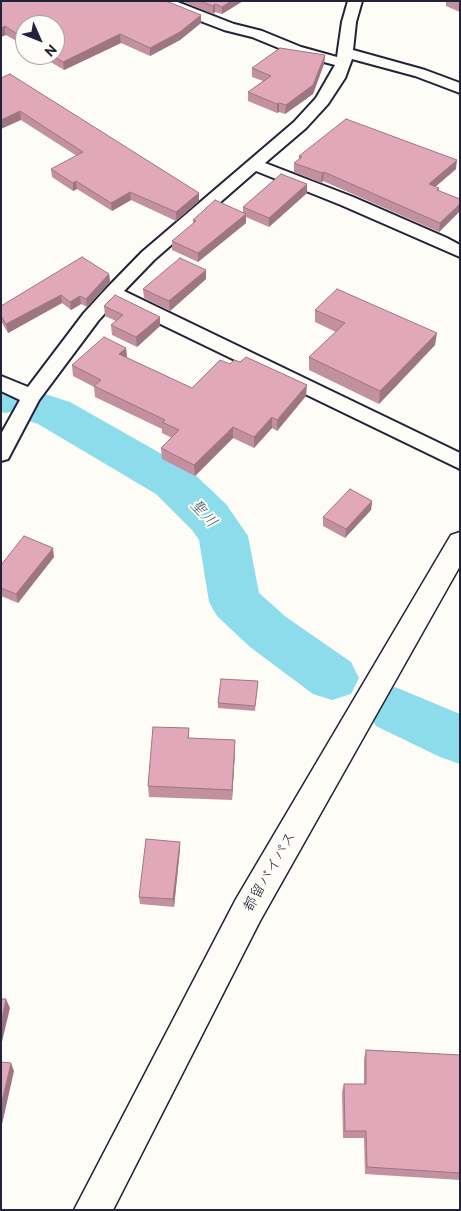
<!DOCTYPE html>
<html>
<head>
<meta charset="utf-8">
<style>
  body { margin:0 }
  #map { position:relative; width:461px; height:1211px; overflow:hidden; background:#fdfcf7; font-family:"Balsamiq Sans",sans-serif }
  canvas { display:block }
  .frame { position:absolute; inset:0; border:2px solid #22223b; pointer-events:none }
  .north { position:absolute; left:15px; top:15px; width:50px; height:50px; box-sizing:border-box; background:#fdfcf7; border:1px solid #a5a5ac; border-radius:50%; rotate:134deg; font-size:14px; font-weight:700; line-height:20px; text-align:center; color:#22223b }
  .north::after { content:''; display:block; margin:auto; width:18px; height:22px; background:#22223b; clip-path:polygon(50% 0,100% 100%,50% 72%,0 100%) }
</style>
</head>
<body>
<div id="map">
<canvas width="461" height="1211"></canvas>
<div class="frame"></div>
<div class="north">N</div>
</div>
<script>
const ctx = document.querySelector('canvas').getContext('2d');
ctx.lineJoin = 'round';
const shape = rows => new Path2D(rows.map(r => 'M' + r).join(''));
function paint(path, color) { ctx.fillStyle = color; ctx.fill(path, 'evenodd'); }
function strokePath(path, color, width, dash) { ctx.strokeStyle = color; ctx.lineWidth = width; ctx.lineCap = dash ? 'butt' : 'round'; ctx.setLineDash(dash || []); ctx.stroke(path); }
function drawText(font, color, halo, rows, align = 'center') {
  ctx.font = font + ' "Balsamiq Sans","Klee One",sans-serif'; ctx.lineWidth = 4; ctx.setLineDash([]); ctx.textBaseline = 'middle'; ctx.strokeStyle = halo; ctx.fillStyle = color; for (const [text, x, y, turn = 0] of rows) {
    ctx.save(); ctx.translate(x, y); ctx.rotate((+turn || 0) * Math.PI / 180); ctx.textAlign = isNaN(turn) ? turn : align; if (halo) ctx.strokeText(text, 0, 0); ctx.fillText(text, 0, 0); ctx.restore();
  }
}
const river = shape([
  [1,382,22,387,28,398,22,409,6,413,1,412,1,382],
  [45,394,70,402,190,470,226,504,248,536,259,593,286,617,351,662,359,678,351,694,332,700,313,694,250,647,217,616,209,602,199,540,192,530,156,494,38,424,29,421,22,410,29,399,45,394],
  [395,687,460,714,460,764,440,757,376,726,368,710,376,694,395,687]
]);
const street = shape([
  [154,1,175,1,234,24,262,31,301,47,337,57,342,22,348,1,362,1,356,22,353,50,425,70,460,83,460,93,415,76,352,59,345,78,328,104,306,128,265,163,353,197,447,238,460,245,460,257,341,205,256,171,154,260,124,291,460,453,460,469,115,302,98,321,39,400,8,459,1,461,1,434,20,400,1,391,1,376,28,387,84,313,106,289,142,252,294,122,316,98,335,65,291,53,252,37,224,30,156,4,154,1]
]);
const highway = shape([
  [460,532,460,566,260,921,113,1210,74,1210,236,899,451,535,460,532]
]);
const wall = shape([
  [1,1,201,23,180,40,150,56,121,43,64,70,39,55,55,55,25,25,25,46,6,35],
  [181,1,243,1,222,14,215,12,213,14],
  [446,1,460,1,460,12,446,6],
  [325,55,324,64,313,94,285,114,279,112,277,113,248,101,248,92,263,81,252,77,252,68],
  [1,78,199,193,199,201,176,221,131,200,112,211,77,189,73,191,52,177,51,169,77,156,21,120],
  [299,156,456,169,435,187,439,188,439,191,460,199,460,211,439,232,323,181,321,183,294,172,294,163,299,159],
  [307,193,269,227,246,217,246,223,198,262,172,250,172,241,193,224,193,220,243,213,243,207],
  [109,274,110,282,87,307,81,304,71,310,62,303,8,333,1,321,1,306],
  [206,279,170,311,144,298,143,289],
  [104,306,160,317,160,326,137,347,112,335,111,325,116,321,105,316],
  [315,310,435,345,379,404,309,370,309,357,336,332,315,322],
  [126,348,127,358,192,388,306,396,277,431,272,428,254,448,233,438,195,476,162,459,161,448,172,438,162,433,162,429,95,397,94,387,73,376,72,365],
  [372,501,371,510,345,538,323,526,323,517],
  [54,557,18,603,1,596,1,565],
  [258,681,255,711,218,708,218,703],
  [189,728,189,738,235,751,232,800,149,797,148,786],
  [180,842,180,849,174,907,140,904,139,897],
  [366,1050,460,1055,460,1180,365,1174,364,1138,343,1138,342,1092,344,1084,364,1084,364,1059]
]);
const shadedWall = shape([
  [231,1,243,1,222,14,222,7],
  [215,4,215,12,213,14,213,6],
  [201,15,201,23,180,40,150,56,150,48],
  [5,26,6,35,1,37,1,28],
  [120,34,121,43,64,70,63,62],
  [325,55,324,64,313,94,285,114,286,105],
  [279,103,279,112,277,113,277,104],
  [20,111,21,120,1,129,1,120],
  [457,160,456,169,428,193,429,184],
  [324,172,323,181,321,183,322,173],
  [76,181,77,189,73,191,73,183],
  [307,184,307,193,269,227,269,218],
  [130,192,131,200,112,211,111,203],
  [199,193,199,201,176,221,176,212],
  [460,204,460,211,439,232,440,223],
  [246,214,246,223,198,262,198,253],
  [206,270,206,279,170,311,169,301],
  [109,274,110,282,87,307,86,299],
  [61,295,62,303,8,333,6,324],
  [80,296,81,304,71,310,70,302],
  [160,317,160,326,137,347,136,337],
  [437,333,435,345,379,404,380,391],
  [126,348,127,359,119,354],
  [307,385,306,396,277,431,277,420],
  [272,417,272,428,254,448,254,437],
  [233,427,233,438,195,476,194,465],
  [372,501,371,510,345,538,346,529],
  [53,548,54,557,18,603,16,594],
  [235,740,235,751,232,800,232,790],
  [180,842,180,849,174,907,173,899],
  [6,999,10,1008,1,1046,1,1023],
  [11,1063,14,1071,1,1129,1,1106]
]);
const building = shape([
  [1,1,166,1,201,15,180,32,150,48,120,34,63,62,52,55,55,55,55,25,25,25,25,39,5,26,1,28,1,1],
  [200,1,231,1,222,7,215,4,213,6,200,1],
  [280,48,325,55,313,85,286,105,279,103,277,104,248,92,271,76,252,68,280,48],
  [10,74,199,193,176,212,130,192,111,203,76,181,73,183,51,169,83,152,20,111,1,120,1,78,10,74],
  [346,119,457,160,429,184,439,188,437,190,460,199,460,204,440,223,324,172,322,173,294,163,302,157,299,156,346,119],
  [281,174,307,184,269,218,243,207,281,174],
  [215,200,246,214,198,253,172,241,196,221,193,220,215,200],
  [82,257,109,274,86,299,80,296,70,302,61,295,6,324,1,316,1,306,82,257],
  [180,258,206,270,169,301,143,289,180,258],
  [337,289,437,333,380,391,309,357,345,323,315,310,337,289],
  [115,295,160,317,136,337,111,325,123,315,104,306,115,295],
  [104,337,126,348,119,354,192,388,220,360,230,364,234,360,240,362,246,357,307,385,277,420,272,417,254,437,233,427,194,465,161,448,179,430,162,422,165,420,94,386,101,380,72,365,104,337],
  [350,489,372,501,346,529,323,517,350,489],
  [24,536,53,548,16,594,1,588,1,565,24,536],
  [221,679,258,681,255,706,218,703,221,679],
  [153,727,189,728,188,738,235,740,232,790,148,786,153,727],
  [146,839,180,842,173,899,139,897,146,839],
  [1,999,6,999,1,1023,1,999],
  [366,1050,460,1055,460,1173,367,1167,366,1131,345,1131,344,1084,366,1084,366,1050],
  [1,1062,11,1063,1,1106,1,1062]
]);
const streetNames = [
  ["都留バイパス",270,872,-60]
];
const waterNames = [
  ["聖川",203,514,47]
];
paint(river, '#8ddceb');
strokePath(street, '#22223b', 4);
strokePath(highway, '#22223b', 3);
paint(street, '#fdfcf7');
paint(highway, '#fdfcf7');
paint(wall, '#c2909f');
paint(shadedWall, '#9e7682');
paint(building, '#e1a8b9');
strokePath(building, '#9e7682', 1);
drawText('15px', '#22223b', '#fdfcf7', streetNames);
drawText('italic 16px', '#425a70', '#fdfcf7', waterNames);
</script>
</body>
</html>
